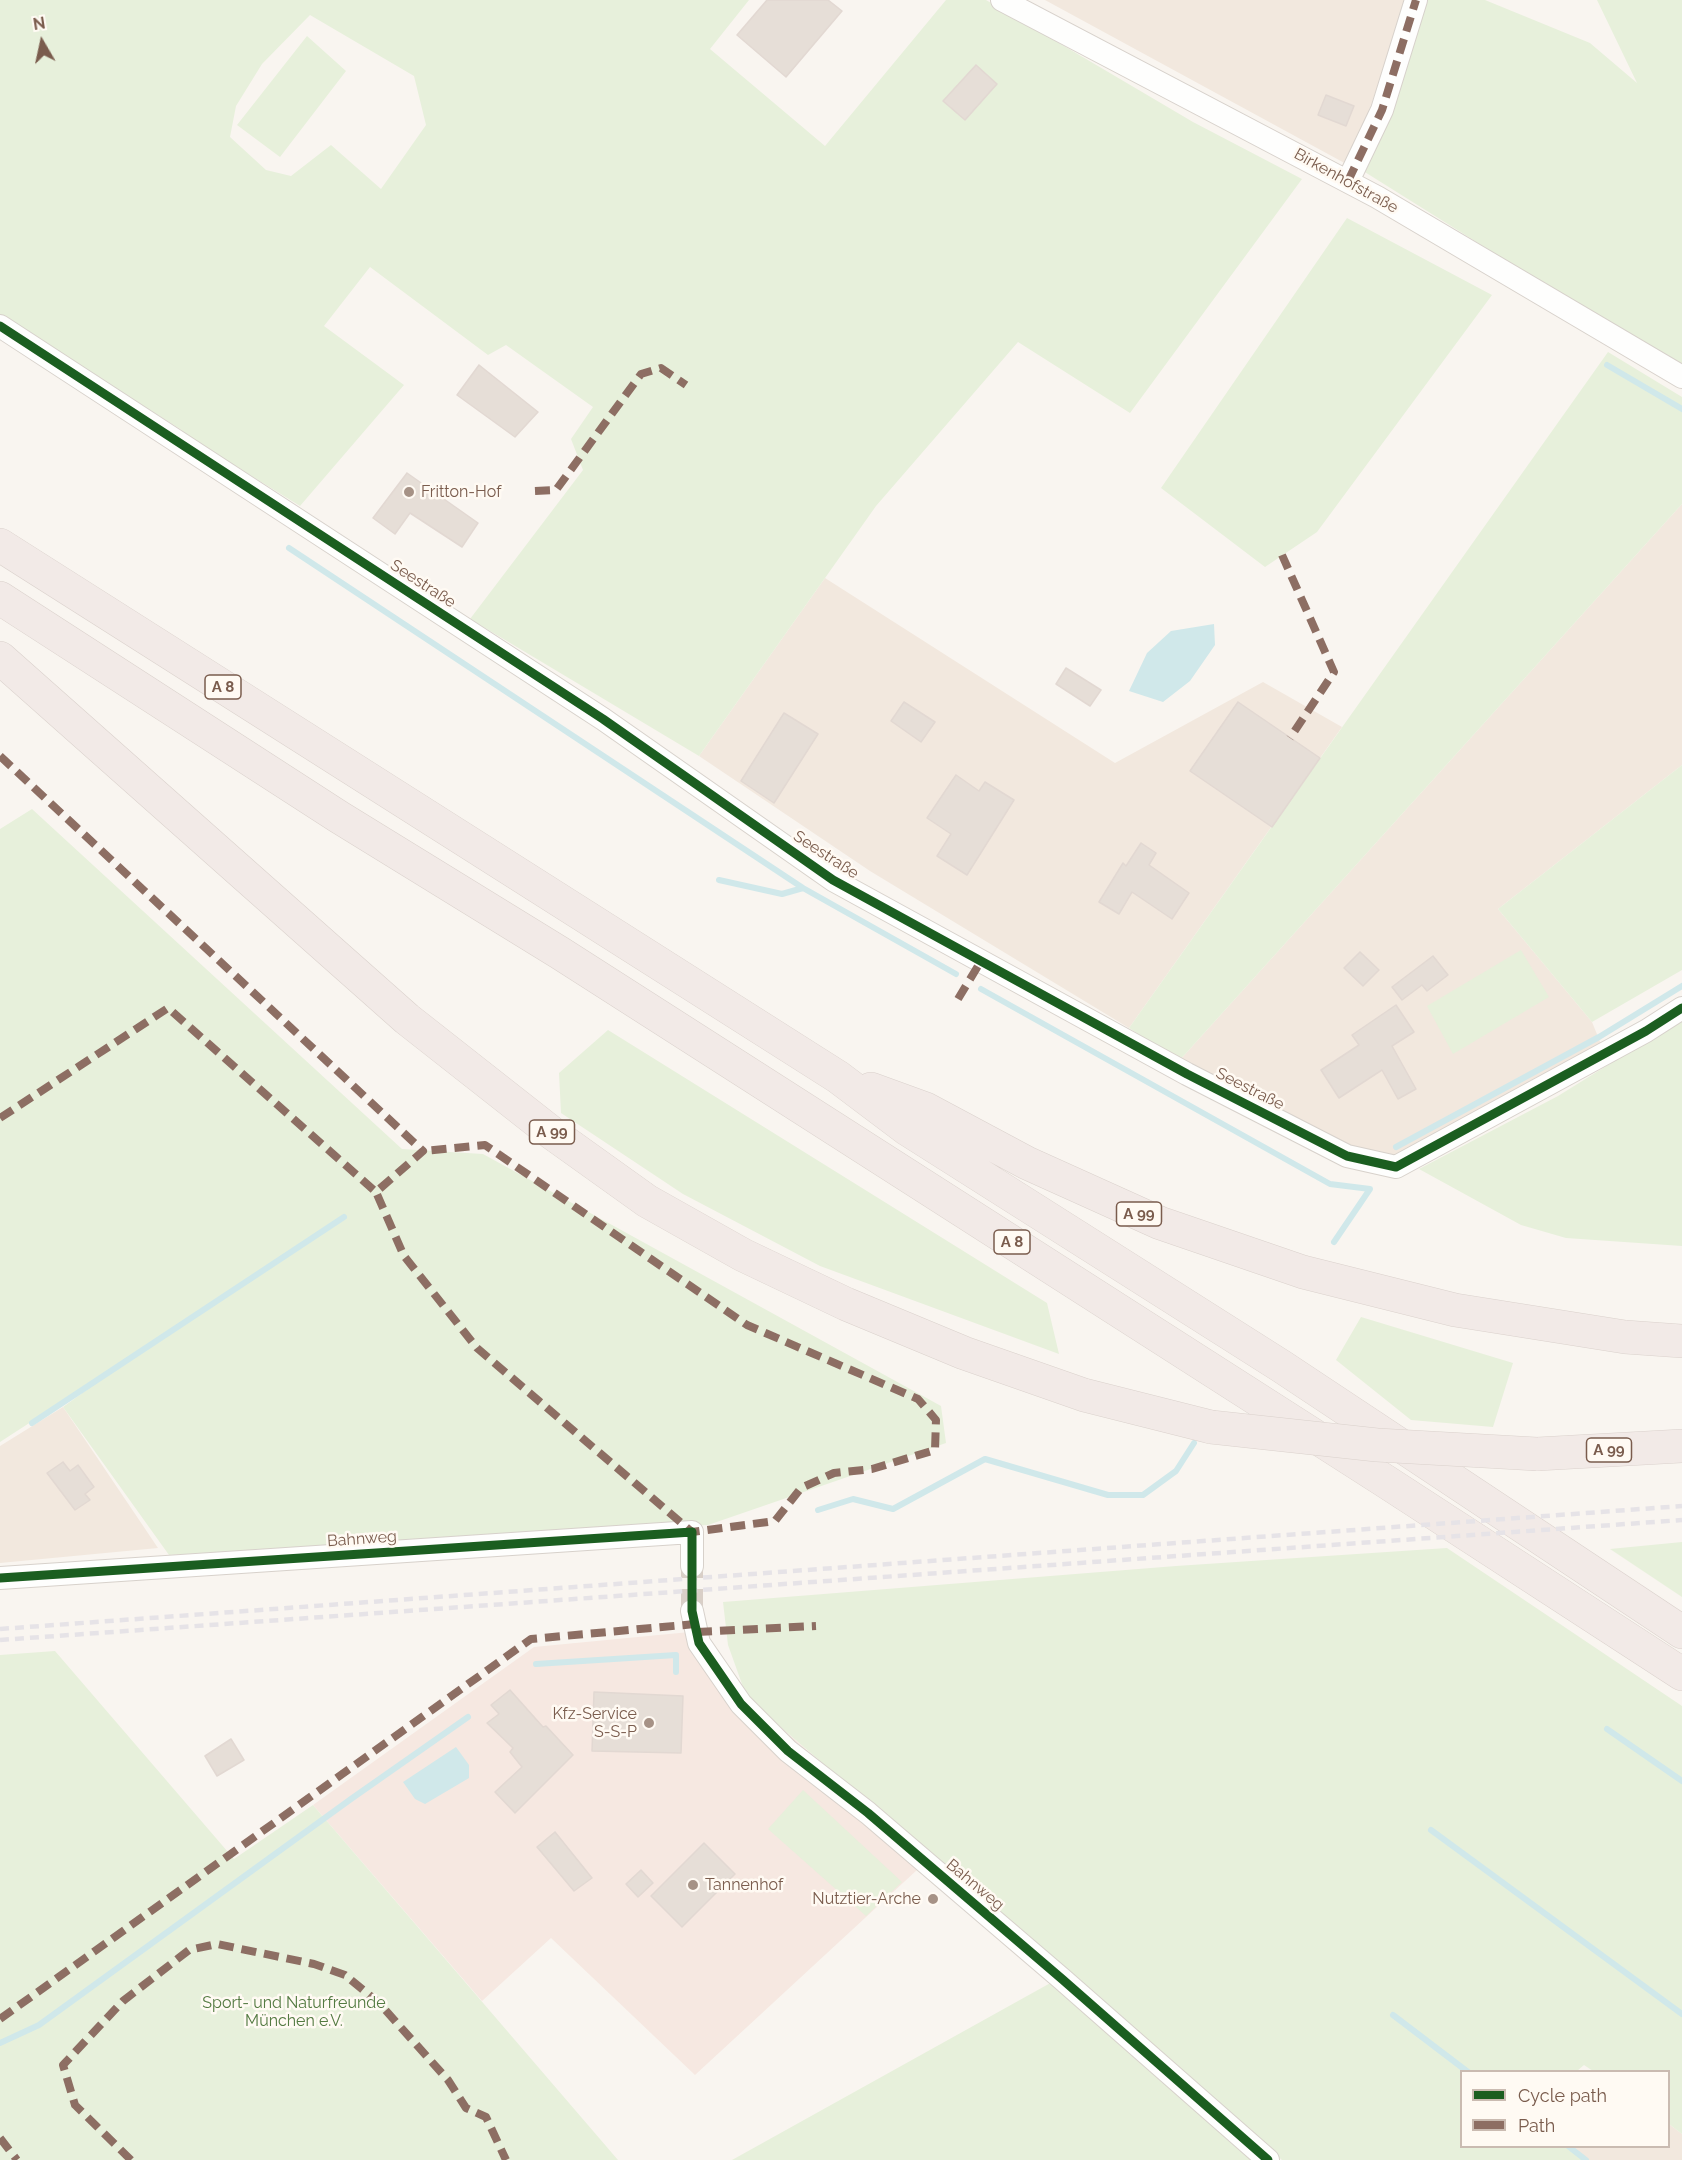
<!DOCTYPE html>
<html>
<head>
<meta charset="utf-8">
<style>
  body { margin:0 }
  #map { position:relative; width:1682px; height:2160px; overflow:hidden; background:#f9f5f0; font-family:Raleway,sans-serif }
  canvas { display:block }
  .legend { position:absolute; left:1460px; top:2070px; width:210px; height:78px; box-sizing:border-box; background:#fffaf3; border:2px solid #cabbb1; margin:0; padding:8px 10px; list-style:none; font-size:18px; color:#7a5c4d }
  .legend li { display:flex; align-items:center; gap:12px; height:30px }
  .legend b { width:30px; border:2px solid #cabbb1 }
  .north { position:absolute; left:12px; top:12px; width:60px; height:60px; -webkit-text-stroke:4px #fffaf3; paint-order:stroke; rotate:351deg; font-size:16px; font-weight:700; line-height:24px; text-align:center; color:#7a5c4d }
  .north::after { content:''; display:block; margin:auto; width:21px; height:27px; background:#7a5c4d; clip-path:polygon(50% 0,100% 100%,50% 72%,0 100%) }
</style>
</head>
<body>
<div id="map">
<canvas width="1682" height="2160"></canvas>
<ul class="legend">
<li><b style="height:8px;background:#1b5e20"></b>Cycle path</li>
<li><b style="height:8px;background:#8d6e63"></b>Path</li>
</ul>
<div class="north">N</div>
</div>
<script>
const ctx = document.querySelector('canvas').getContext('2d');
ctx.lineJoin = 'round';
function paint(path, color) { ctx.fillStyle = color; ctx.fill(path, 'evenodd'); }
const shape = rows => new Path2D(rows.map(r => 'M' + r).join(''));
function strokePath(path, color, width, dash) { ctx.strokeStyle = color; ctx.lineWidth = width; ctx.lineCap = dash ? 'butt' : 'round'; ctx.setLineDash(dash || []); ctx.stroke(path); }
function drawText(font, color, halo, rows, align = 'center') {
  ctx.font = font + ' Raleway,sans-serif'; ctx.lineWidth = 5; ctx.setLineDash([]); ctx.textBaseline = 'middle'; ctx.strokeStyle = halo; ctx.fillStyle = color; for (const [text, x, y, turn = 0] of rows) {
    ctx.save(); ctx.translate(x, y); ctx.rotate((+turn || 0) * Math.PI / 180); ctx.textAlign = isNaN(turn) ? turn : align; if (halo) ctx.strokeText(text, 0, 0); ctx.fillText(text, 0, 0); ctx.restore();
  }
}
const residential = shape([
  [1045,0,1407,0,1350,166],
  [1682,504,1682,765,1498,909,1592,1022,1605,1054,1396,1167,1347,1156,1179,1061],
  [825,578,1115,763,1263,682,1342,727,1129,1028,870,871,699,756],
  [63,1407,158,1548,0,1563,0,1446],
  [1669,2124,1682,2134,1682,2160,1585,2160,1568,2147,1668,2146]
]);
const commercial = shape([
  [700,1631,747,1698,929,1856,917,1870,695,2075,551,1938,482,2001,313,1805,534,1647]
]);
const green = shape([
  [0,0,749,0,710,49,825,146,946,0,986,0,1193,122,1302,179,1130,413,1018,342,876,506,699,756,470,619,583,470,571,439,593,407,506,345,488,355,370,267,324,326,404,385,300,506,192,439,180,429,0,315],
  [310,15,414,76,426,125,381,189,331,145,291,176,266,170,230,137,236,106,262,64],
  [1428,0,1485,0,1590,43,1637,83,1597,0,1682,0,1682,365,1502,258,1360,169,1403,71],
  [307,36,346,71,280,157,237,125],
  [1347,218,1492,295,1317,532,1265,567,1161,488],
  [1608,352,1682,397,1682,504,1179,1061,1129,1028],
  [1682,765,1682,970,1592,1022,1498,909],
  [32,809,402,1149,483,1154,941,1406,946,1443,708,1525,169,1555,63,1407,139,1352,0,1442,0,829],
  [1521,950,1549,997,1453,1054,1427,1006],
  [1682,1019,1682,1246,1566,1238,1521,1225,1419,1169,1558,1096],
  [608,1030,1047,1303,1059,1354,820,1266,683,1194,561,1113,559,1073],
  [1361,1317,1513,1363,1493,1427,1411,1420,1336,1360],
  [1682,1542,1682,1597,1610,1549],
  [1447,1548,1682,1706,1682,2134,1669,2124,1668,2072,1593,2071,1584,2065,1577,2071,1462,2072,1462,2146,1568,2147,1585,2160,1282,2160,747,1698,728,1645,723,1602,1176,1566],
  [55,1651,234,1859,313,1805,618,2160,0,2160,0,1655],
  [803,1790,902,1882,866,1916,768,1829],
  [1054,1981,1256,2160,732,2160]
]);
const water = shape([
  [1214,624,1215,645,1190,681,1163,702,1129,691,1147,653,1171,631],
  [456,1747,469,1765,469,1778,425,1804,415,1799,403,1782]
]);
const stream = shape([
  [1607,365,1682,409],
  [289,548,803,888],
  [719,880,782,894,803,888,956,974],
  [981,989,1330,1184,1370,1189,1334,1242],
  [1396,1147,1599,1037,1682,986],
  [32,1423,344,1217],
  [818,1510,853,1499,893,1509,985,1459,1108,1495,1143,1495,1176,1471,1194,1443],
  [536,1664,676,1655,676,1672],
  [1607,1729,1682,1781],
  [1431,1830,1682,2014],
  [1393,2015,1468,2072],
  [0,2043,39,2025,351,1799,468,1717],
  [1568,2146,1586,2160]
]);
const building = shape([
  [767,0,828,0,842,11,786,77,737,35,767,0],
  [976,65,997,84,965,120,943,101,976,65],
  [1326,95,1354,106,1346,126,1318,115,1326,95],
  [479,365,538,412,515,437,457,395,479,365],
  [407,473,478,523,462,547,410,513,395,534,373,518,407,473],
  [1066,668,1101,690,1090,706,1056,684,1066,668],
  [904,702,935,722,921,742,891,721,904,702],
  [1238,702,1320,758,1272,827,1190,771,1238,702],
  [784,713,818,734,774,803,741,781,784,713],
  [956,775,979,791,985,782,1014,800,967,875,937,856,951,834,927,818,956,775],
  [1141,843,1156,853,1149,865,1189,893,1172,919,1132,892,1119,914,1099,902,1123,863,1126,866,1141,843],
  [1360,952,1379,970,1363,986,1344,968,1360,952],
  [1433,956,1448,975,1427,991,1422,985,1402,1000,1392,987,1433,956],
  [1396,1005,1414,1032,1392,1046,1416,1089,1398,1099,1382,1070,1339,1098,1321,1070,1359,1045,1352,1035,1396,1005],
  [63,1462,70,1471,78,1465,94,1487,85,1494,90,1500,75,1510,47,1473,63,1462],
  [510,1690,543,1727,546,1726,573,1755,515,1813,495,1792,522,1767,510,1752,513,1748,487,1723,499,1714,491,1705,510,1690],
  [594,1692,683,1696,681,1753,592,1751,594,1692],
  [231,1739,244,1760,217,1776,205,1756,231,1739],
  [555,1832,592,1878,574,1891,537,1847,555,1832],
  [704,1843,735,1874,682,1927,651,1896,704,1843],
  [641,1870,653,1883,638,1897,626,1884,641,1870]
]);
const minorTunnel = shape([
  [692,1611,692,1566]
]);
const minor = shape([
  [1002,0,1377,197,1682,377],
  [1348,181,1382,110,1416,0],
  [0,326,603,719,833,880,1187,1074,1347,1156,1396,1167,1646,1031,1682,1008],
  [0,1578,692,1532,692,1566],
  [692,1611,699,1643,741,1704,788,1751,868,1813,1062,1979,1268,2160]
]);
const highway = shape([
  [0,545,838,1077,907,1129,1281,1366,1682,1632],
  [0,598,339,817,560,953,1385,1481,1682,1674],
  [0,658,407,1019,552,1133,647,1201,743,1255,846,1304,964,1353,1084,1395,1211,1427],
  [871,1089,926,1109,1027,1163,1160,1223,1303,1272,1455,1310,1625,1337,1682,1341],
  [1537,1454,1682,1446]
]);
const rail = shape([
  [0,1629,1682,1506],
  [0,1640,1682,1520]
]);
const highwayBridge = shape([
  [1211,1427,1377,1445,1537,1454]
]);
const quiet = shape([
  [1348,181,1382,110,1416,0],
  [535,491,556,490,641,374,661,368,686,385],
  [1282,555,1334,672,1290,738],
  [0,756,423,1151,376,1192,404,1256,477,1348,692,1532,775,1521,801,1488,834,1473,872,1469,935,1450,936,1420,918,1399,747,1325,485,1145,423,1151],
  [958,999,981,961],
  [0,1118,168,1008,376,1192],
  [697,1632,816,1626],
  [0,2019,531,1639,695,1624],
  [0,2138,17,2160],
  [131,2160,75,2105,63,2065,123,2001,189,1950,217,1944,314,1964,345,1975,379,2003,448,2080,466,2108,486,2117,506,2160]
]);
const cycleway = shape([
  [0,326,603,719,833,880,1187,1074,1347,1156,1396,1167,1646,1031,1682,1008],
  [0,1578,692,1532,692,1611,699,1643,741,1704,788,1751,868,1813,1062,1979,1268,2160]
]);
const markers = [
  [409,492,6,"#a69286"],
  [649,1723,6,"#a69286"],
  [693,1885,6,"#a69286"],
  [933,1899,6,"#a69286"]
];
const shields = [
  [223,687,36],
  [552,1132,45],
  [1139,1214,45],
  [1012,1242,36],
  [1609,1450,45]
];
const shieldNames = [
  ["A 8",223,687],
  ["A 99",552,1132],
  ["A 99",1139,1214],
  ["A 8",1012,1242],
  ["A 99",1609,1450]
];
const streetNames = [
  ["Birkenhofstraße",1346,181,29],
  ["Seestraße",423,584,33],
  ["Seestraße",826,855,33],
  ["Seestraße",1250,1089,27],
  ["Bahnweg",362,1539,-4],
  ["Bahnweg",975,1885,40]
];
const poiNames = [
  ["Fritton-Hof",421,492],
  ["Kfz-Service",637,1714,"right"],
  ["S-S-P",637,1732,"right"],
  ["Tannenhof",705,1885],
  ["Nutztier-Arche",921,1899,"right"]
];
const parkNames = [
  ["Sport- und Naturfreunde",294,2003],
  ["München e.V.",294,2021]
];
paint(residential, '#f2e8de');
paint(commercial, '#f6e8e1');
paint(green, '#e7f0db');
paint(water, '#d0e8ea');
strokePath(stream, '#d0e8ea', 6);
paint(building, '#e6ded7');
strokePath(building, '#e2d8d2', 1.5);
strokePath(minorTunnel, '#d9cfc7', 22, [22, 11]);
strokePath(minor, '#d7d1cb', 24);
strokePath(highway, '#dad1cc', 34);
strokePath(minor, '#fefefd', 22);
strokePath(highway, '#f2eae7', 33);
strokePath(rail, '#e6e3e7', 4.5, [9, 6]);
strokePath(highwayBridge, '#dad1cc', 34, []);
strokePath(highwayBridge, '#f2eae7', 33);
strokePath(quiet, '#8d6e63', 8, [15, 8]);
strokePath(cycleway, '#1b5e20', 9);
for (const [x, y, r, color] of markers) { const dot = new Path2D(); dot.arc(x, y, r, 0, 2 * Math.PI); ctx.fillStyle = color; ctx.fill(dot); strokePath(dot, '#fffaf3', 2); }
for (const [x, y, w] of shields) { const box = new Path2D(); box.roundRect(x - w / 2, y - 12, w, 24, 4.5); ctx.fillStyle = '#fffaf3'; ctx.fill(box); strokePath(box, '#7a5c4d', 1.5); }
drawText('bold 15px', '#7a5c4d', null, shieldNames);
drawText('16px', '#7a5c4d', '#fffaf3', streetNames);
drawText('16px', '#7a5c4d', '#fffaf3', poiNames, 'left');
drawText('16px', '#537a41', '#fffaf3', parkNames);
</script>
</body>
</html>
